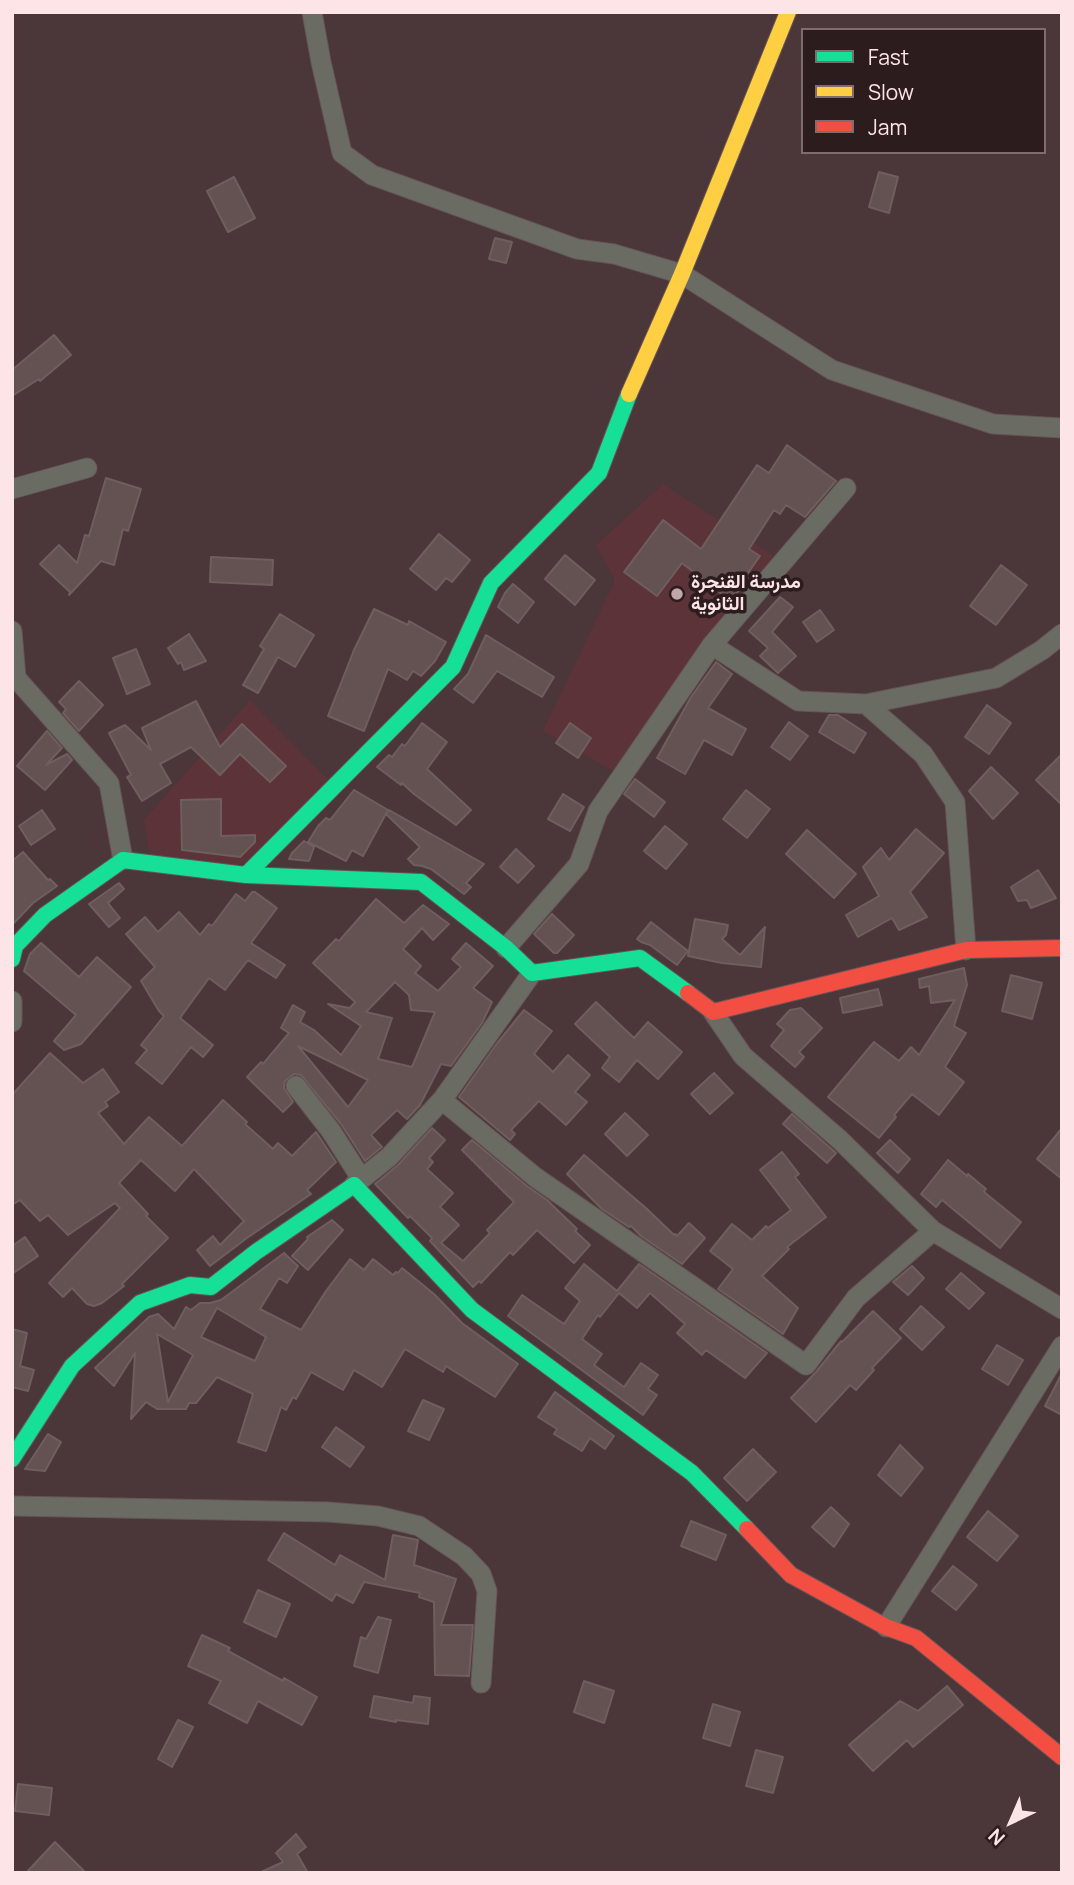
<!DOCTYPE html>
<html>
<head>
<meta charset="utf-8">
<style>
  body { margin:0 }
  #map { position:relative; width:1074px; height:1885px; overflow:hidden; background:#4b3639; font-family:Manrope,sans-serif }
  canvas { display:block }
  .frame { position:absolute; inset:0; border:14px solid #fde4e6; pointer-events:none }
  .legend { position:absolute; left:801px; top:28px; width:245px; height:126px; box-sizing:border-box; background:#2d1c1e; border:2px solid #806c6e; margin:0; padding:9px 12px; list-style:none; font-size:21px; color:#fde4e6 }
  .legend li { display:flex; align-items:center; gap:14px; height:35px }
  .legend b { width:35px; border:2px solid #806c6e }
  .north { position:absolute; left:976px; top:1787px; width:70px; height:70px; -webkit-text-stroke:5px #2d1c1e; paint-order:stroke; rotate:224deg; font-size:19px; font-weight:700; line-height:28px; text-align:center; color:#fde4e6 }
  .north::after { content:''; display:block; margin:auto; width:24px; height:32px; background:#fde4e6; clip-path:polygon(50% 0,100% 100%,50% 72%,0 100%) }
</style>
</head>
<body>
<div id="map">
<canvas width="1074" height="1885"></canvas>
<div class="frame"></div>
<ul class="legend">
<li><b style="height:9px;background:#16e098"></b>Fast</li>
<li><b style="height:9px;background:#ffcf43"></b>Slow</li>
<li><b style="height:9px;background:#f24e42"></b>Jam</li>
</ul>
<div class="north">N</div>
</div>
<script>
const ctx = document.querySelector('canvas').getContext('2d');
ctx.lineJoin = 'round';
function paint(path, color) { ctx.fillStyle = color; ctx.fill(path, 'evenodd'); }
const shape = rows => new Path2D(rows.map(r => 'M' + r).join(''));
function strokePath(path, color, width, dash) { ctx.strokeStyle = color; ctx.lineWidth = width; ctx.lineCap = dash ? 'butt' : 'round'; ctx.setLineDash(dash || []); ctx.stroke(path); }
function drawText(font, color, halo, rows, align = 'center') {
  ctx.font = font + ' Manrope,Vazirmatn,sans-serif'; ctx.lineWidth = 7; ctx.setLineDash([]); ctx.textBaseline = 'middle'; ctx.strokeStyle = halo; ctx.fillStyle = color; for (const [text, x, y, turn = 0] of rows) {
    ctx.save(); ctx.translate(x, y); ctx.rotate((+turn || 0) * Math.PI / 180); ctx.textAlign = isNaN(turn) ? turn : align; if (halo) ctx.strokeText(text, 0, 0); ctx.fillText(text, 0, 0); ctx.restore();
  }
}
const built = shape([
  [663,484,778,559,714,632,613,771,543,731,615,580,596,545],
  [250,700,330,782,254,864,151,864,144,820]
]);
const building = shape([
  [879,172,898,177,889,213,869,207,879,172],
  [234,177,255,218,228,232,207,191,234,177],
  [495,238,512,242,506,263,489,259,495,238],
  [54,335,71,355,40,381,39,379,12,396,12,370,54,335],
  [787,445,836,481,805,517,786,505,780,514,774,510,749,549,760,556,743,580,745,582,731,601,682,563,657,596,624,572,663,520,701,549,757,465,769,473,787,445],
  [106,478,141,489,128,531,123,529,114,565,101,561,69,595,70,592,40,564,59,545,77,563,85,535,89,536,106,478],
  [439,534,470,560,452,582,446,578,436,590,410,569,439,534],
  [565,555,595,580,575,605,545,579,565,555],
  [211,557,273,560,272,585,210,582,211,557],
  [1001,565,1027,585,996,625,970,606,1001,565],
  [513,584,534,602,518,623,498,607,505,593,513,584],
  [780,597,793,607,772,632,796,656,778,673,760,656,768,648,749,631,780,597],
  [374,609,408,625,409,621,446,642,435,661,421,676,413,671,407,680,388,669,364,731,328,716,354,650,374,609],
  [820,610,834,630,817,642,803,622,820,610],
  [280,614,314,635,295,667,278,657,258,693,243,685,264,649,260,646,280,614],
  [189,634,206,661,184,670,181,662,178,664,168,648,189,634],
  [486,635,554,677,542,697,497,671,473,703,454,689,468,674,486,635],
  [136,649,150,684,127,694,113,658,136,649],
  [716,662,732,674,708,708,746,729,732,755,704,740,685,774,657,758,691,697,716,662],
  [79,681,103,705,79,731,63,713,66,709,59,702,79,681],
  [196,701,220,747,242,724,286,766,270,782,240,754,220,775,191,747,160,764,171,783,142,801,127,777,131,775,109,733,125,725,151,750,142,728,196,701],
  [987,705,1011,723,989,754,965,737,987,705],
  [829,715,838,715,866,733,854,753,819,732,829,715],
  [789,722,808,736,790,760,771,747,789,722],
  [422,723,447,742,427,769,471,810,456,825,414,794,402,783,401,785,377,767,389,755,392,757,402,744,405,746,422,723],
  [570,723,591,738,578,758,556,743,570,723],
  [47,731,62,748,46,765,67,754,72,760,45,790,17,766,47,731],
  [1062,754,1062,805,1036,780,1062,754],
  [991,767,1018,793,993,819,969,791,991,767],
  [635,779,665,802,654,817,624,794,635,779],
  [354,790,388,810,363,856,352,850,346,861,308,842,318,826,326,818,330,820,354,790],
  [746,790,770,809,747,838,723,819,746,790],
  [563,794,584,807,570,831,548,819,563,794],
  [221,799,221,836,255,835,255,842,240,857,182,850,181,800,221,799],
  [42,810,55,829,31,845,19,826,42,810],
  [389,810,484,864,466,883,471,887,464,894,431,869,422,866,414,865,408,859,420,847,386,814,389,810],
  [665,826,687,844,666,869,644,851,665,826],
  [916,829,944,853,910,892,927,917,899,930,892,918,858,937,846,915,879,896,863,867,881,848,889,860,916,829],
  [807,830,856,874,834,898,786,854,807,830],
  [304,841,314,847,309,861,289,859,292,853,304,841],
  [516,849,534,866,518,883,500,867,516,849],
  [23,852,48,880,50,879,57,886,33,903,14,923,12,922,12,861,23,852],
  [1038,870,1056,898,1031,908,1027,900,1018,901,1011,887,1038,870],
  [119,883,124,889,108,903,120,918,109,927,89,904,119,883],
  [252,892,255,892,277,908,251,943,285,965,276,978,248,960,225,990,209,978,180,1018,213,1045,203,1057,191,1047,162,1084,136,1063,147,1050,141,1045,164,1016,159,1011,141,981,155,967,126,934,145,917,158,932,179,912,200,935,209,924,212,926,236,894,245,901,252,892],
  [376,899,404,923,423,905,449,924,433,940,422,928,403,949,421,966,415,973,438,991,461,967,452,959,466,943,493,966,473,988,492,1002,482,1023,451,1066,441,1064,420,1105,407,1119,397,1110,371,1135,382,1147,365,1161,341,1124,301,1075,294,1074,285,1081,284,1088,293,1102,283,1112,247,1077,261,1062,263,1064,289,1033,281,1028,293,1005,305,1012,300,1022,314,1030,341,1055,361,1026,328,1004,350,1008,355,1002,313,963,336,939,339,941,376,899],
  [395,982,409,995,411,1010,435,1012,412,1067,378,1059,392,1018,366,1012,395,982],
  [298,1046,368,1080,348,1107,298,1046],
  [552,914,574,935,557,953,554,953,534,934,552,914],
  [695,919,728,925,726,935,722,939,740,955,765,927,761,967,722,963,688,956,695,919],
  [651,922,688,951,677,965,650,945,641,942,637,939,651,922],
  [41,943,79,977,97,957,131,987,81,1044,64,1050,54,1041,76,1015,24,971,30,954,41,943],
  [964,968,967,985,954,1026,966,1033,945,1067,964,1082,939,1115,912,1094,894,1115,896,1117,879,1138,828,1097,874,1042,899,1061,911,1047,919,1055,955,1000,931,1003,929,986,920,988,919,979,964,968],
  [1011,975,1042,983,1032,1019,1002,1011,1011,975],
  [878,989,882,1005,843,1013,840,998,878,989],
  [596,1002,634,1038,648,1022,682,1052,658,1079,637,1060,619,1082,602,1068,610,1057,575,1024,596,1002],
  [801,1008,822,1028,799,1052,804,1057,795,1067,771,1046,784,1030,777,1024,790,1010,801,1008],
  [524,1010,552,1031,534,1054,553,1072,568,1055,590,1075,575,1092,587,1102,566,1125,539,1101,511,1130,515,1134,510,1140,459,1097,498,1042,524,1010],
  [50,1053,83,1083,103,1069,119,1092,105,1102,108,1106,98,1113,124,1144,149,1117,182,1146,223,1100,247,1122,245,1124,273,1149,278,1143,292,1156,316,1132,336,1162,307,1190,311,1194,247,1238,210,1266,197,1250,213,1236,220,1245,244,1221,194,1169,175,1191,141,1160,119,1183,148,1214,146,1216,168,1238,122,1284,124,1286,102,1303,94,1306,87,1304,72,1288,63,1297,49,1283,120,1208,115,1203,68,1235,48,1215,40,1221,20,1200,12,1205,12,1095,50,1053],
  [714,1073,733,1093,710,1114,691,1094,714,1073],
  [625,1113,648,1135,627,1156,605,1134,625,1113],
  [792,1114,836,1153,827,1163,783,1124,792,1114],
  [432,1128,445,1140,429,1158,433,1162,427,1169,453,1193,440,1207,459,1225,441,1243,463,1261,490,1233,487,1230,514,1202,462,1150,472,1140,527,1186,547,1200,577,1229,575,1231,590,1245,574,1263,537,1230,513,1255,510,1252,481,1283,479,1281,473,1287,430,1241,432,1238,410,1216,408,1218,375,1184,398,1165,432,1128],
  [1062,1128,1062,1179,1037,1159,1062,1128],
  [890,1140,910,1159,898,1173,877,1153,890,1140],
  [782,1152,799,1174,795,1177,826,1217,787,1247,789,1249,762,1276,798,1308,783,1334,718,1289,733,1269,710,1251,732,1224,752,1240,766,1226,768,1228,791,1210,760,1170,782,1152],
  [584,1155,647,1209,674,1235,675,1234,677,1236,689,1223,705,1238,682,1264,641,1236,631,1226,629,1227,602,1209,567,1174,584,1155],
  [948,1160,967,1176,968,1174,986,1189,984,1192,1021,1222,1000,1248,942,1200,936,1207,921,1194,948,1160],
  [332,1220,343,1230,308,1270,292,1256,308,1239,307,1237,332,1220],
  [25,1237,38,1256,12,1274,12,1246,25,1237],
  [284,1253,298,1266,287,1283,279,1278,260,1309,301,1330,326,1291,350,1259,364,1270,373,1259,393,1275,396,1272,398,1273,402,1268,434,1294,462,1323,518,1364,495,1397,446,1366,443,1372,405,1349,382,1387,354,1370,343,1390,311,1372,296,1399,293,1397,286,1410,281,1407,266,1451,238,1442,253,1394,217,1377,196,1403,189,1403,186,1409,157,1409,146,1402,131,1419,135,1353,114,1386,95,1368,149,1317,158,1314,174,1329,186,1307,191,1310,200,1303,210,1303,221,1300,284,1253],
  [217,1308,266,1337,255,1361,201,1337,217,1308],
  [157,1334,193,1355,168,1402,157,1334],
  [584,1264,617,1291,639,1264,767,1353,745,1378,706,1350,702,1355,677,1333,685,1324,650,1293,637,1308,619,1293,600,1317,598,1315,582,1339,602,1354,594,1365,624,1387,641,1363,658,1375,648,1389,657,1395,643,1415,508,1316,522,1295,564,1324,580,1301,565,1288,584,1264],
  [912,1266,924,1278,908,1295,893,1282,912,1266],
  [961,1273,984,1293,969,1309,946,1289,961,1273],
  [921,1306,944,1327,922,1350,900,1329,921,1306],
  [873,1311,901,1338,872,1368,874,1370,856,1390,850,1385,816,1422,791,1398,816,1372,841,1341,842,1342,873,1311],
  [12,1329,27,1333,20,1366,34,1370,28,1391,12,1387,12,1329],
  [997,1345,1023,1360,1008,1385,982,1369,997,1345],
  [1062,1373,1062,1415,1045,1406,1062,1373],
  [555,1392,614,1436,605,1449,590,1438,582,1451,554,1434,557,1429,538,1417,555,1392],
  [423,1400,444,1409,429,1440,408,1431,423,1400],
  [336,1427,364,1447,350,1467,322,1447,336,1427],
  [48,1434,61,1442,45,1471,25,1469,48,1434],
  [900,1445,923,1468,901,1496,878,1475,900,1445],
  [753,1449,776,1472,747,1501,724,1478,753,1449],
  [831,1507,849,1524,834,1547,812,1527,831,1507],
  [988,1511,1018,1536,997,1561,967,1537,988,1511],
  [691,1521,726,1535,716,1560,681,1546,691,1521],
  [284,1533,335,1565,340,1555,385,1580,393,1535,418,1540,414,1565,456,1579,441,1625,473,1625,469,1676,435,1675,434,1602,419,1597,420,1593,364,1582,353,1603,336,1594,332,1601,268,1560,284,1533],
  [953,1566,977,1585,956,1610,932,1591,953,1566],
  [258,1590,290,1604,276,1637,244,1622,258,1590],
  [378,1617,391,1620,378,1673,354,1666,361,1637,366,1639,378,1617],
  [202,1635,230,1648,228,1651,283,1681,284,1678,317,1697,302,1725,258,1701,247,1723,209,1703,221,1681,188,1666,202,1635],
  [584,1681,614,1691,604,1723,574,1712,584,1681],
  [947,1686,963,1705,913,1747,907,1740,873,1771,849,1745,900,1701,918,1711,947,1686],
  [374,1696,413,1703,414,1696,430,1698,428,1724,396,1720,396,1722,370,1717,374,1696],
  [713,1704,740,1712,730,1746,703,1738,713,1704],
  [178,1720,193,1727,172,1767,158,1759,178,1720],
  [756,1750,783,1757,773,1793,746,1786,756,1750],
  [18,1784,52,1788,49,1815,15,1811,18,1784],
  [296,1834,306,1847,297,1854,308,1873,259,1873,283,1862,276,1853,296,1834],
  [55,1842,86,1873,26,1873,55,1842]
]);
const street = shape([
  [312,12,321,62,342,153,372,175,577,249,614,254,682,274,832,370,993,424,1062,428],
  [12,489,87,468],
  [12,631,16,678,109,783,123,860],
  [712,645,846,488],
  [866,704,996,678,1042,650,1062,634],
  [506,948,579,864,598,811,712,645,798,701,866,704,923,754,955,802,966,950],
  [12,1001,12,1022],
  [713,1012,743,1056,840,1140,933,1231,1062,1309],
  [296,1086,331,1131,361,1178],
  [442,1100,535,1177,806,1365,856,1298,933,1231],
  [354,1185,389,1157,442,1100,532,973],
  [12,1506,328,1512,378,1516,419,1526,464,1556,481,1574,487,1591,481,1683],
  [886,1627,1062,1346]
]);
const fast = shape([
  [246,875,453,667,491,583,599,473,629,394],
  [12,959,15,946,45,915,123,860,246,875,421,882,506,948,532,973,640,958,688,993],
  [12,1459,72,1366,140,1303,190,1285,211,1287,256,1252,354,1185,472,1310,692,1473,747,1529]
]);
const slow = shape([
  [629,394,682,274,788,12]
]);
const jam = shape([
  [688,993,713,1012,966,950,1062,948],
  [747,1529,791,1575,886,1627,916,1638,1062,1757]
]);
const markers = [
  [677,594,7,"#bfa7a9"]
];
const poiNames = [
  ["مدرسة القنجرة",691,583],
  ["الثانوية",691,605]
];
paint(built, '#5c3339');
paint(building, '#645252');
strokePath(building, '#6f5e5e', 2);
strokePath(street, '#665456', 21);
strokePath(fast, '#665456', 18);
strokePath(slow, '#665456', 18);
strokePath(jam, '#665456', 18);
strokePath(street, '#6a6c64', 19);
strokePath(fast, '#16e098', 16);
strokePath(slow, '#ffcf43', 16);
strokePath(jam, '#f24e42', 16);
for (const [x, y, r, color] of markers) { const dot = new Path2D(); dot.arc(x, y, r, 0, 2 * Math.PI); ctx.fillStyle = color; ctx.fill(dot); strokePath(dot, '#2d1c1e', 2.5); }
drawText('bold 19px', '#fde4e6', '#2d1c1e', poiNames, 'left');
</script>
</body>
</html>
